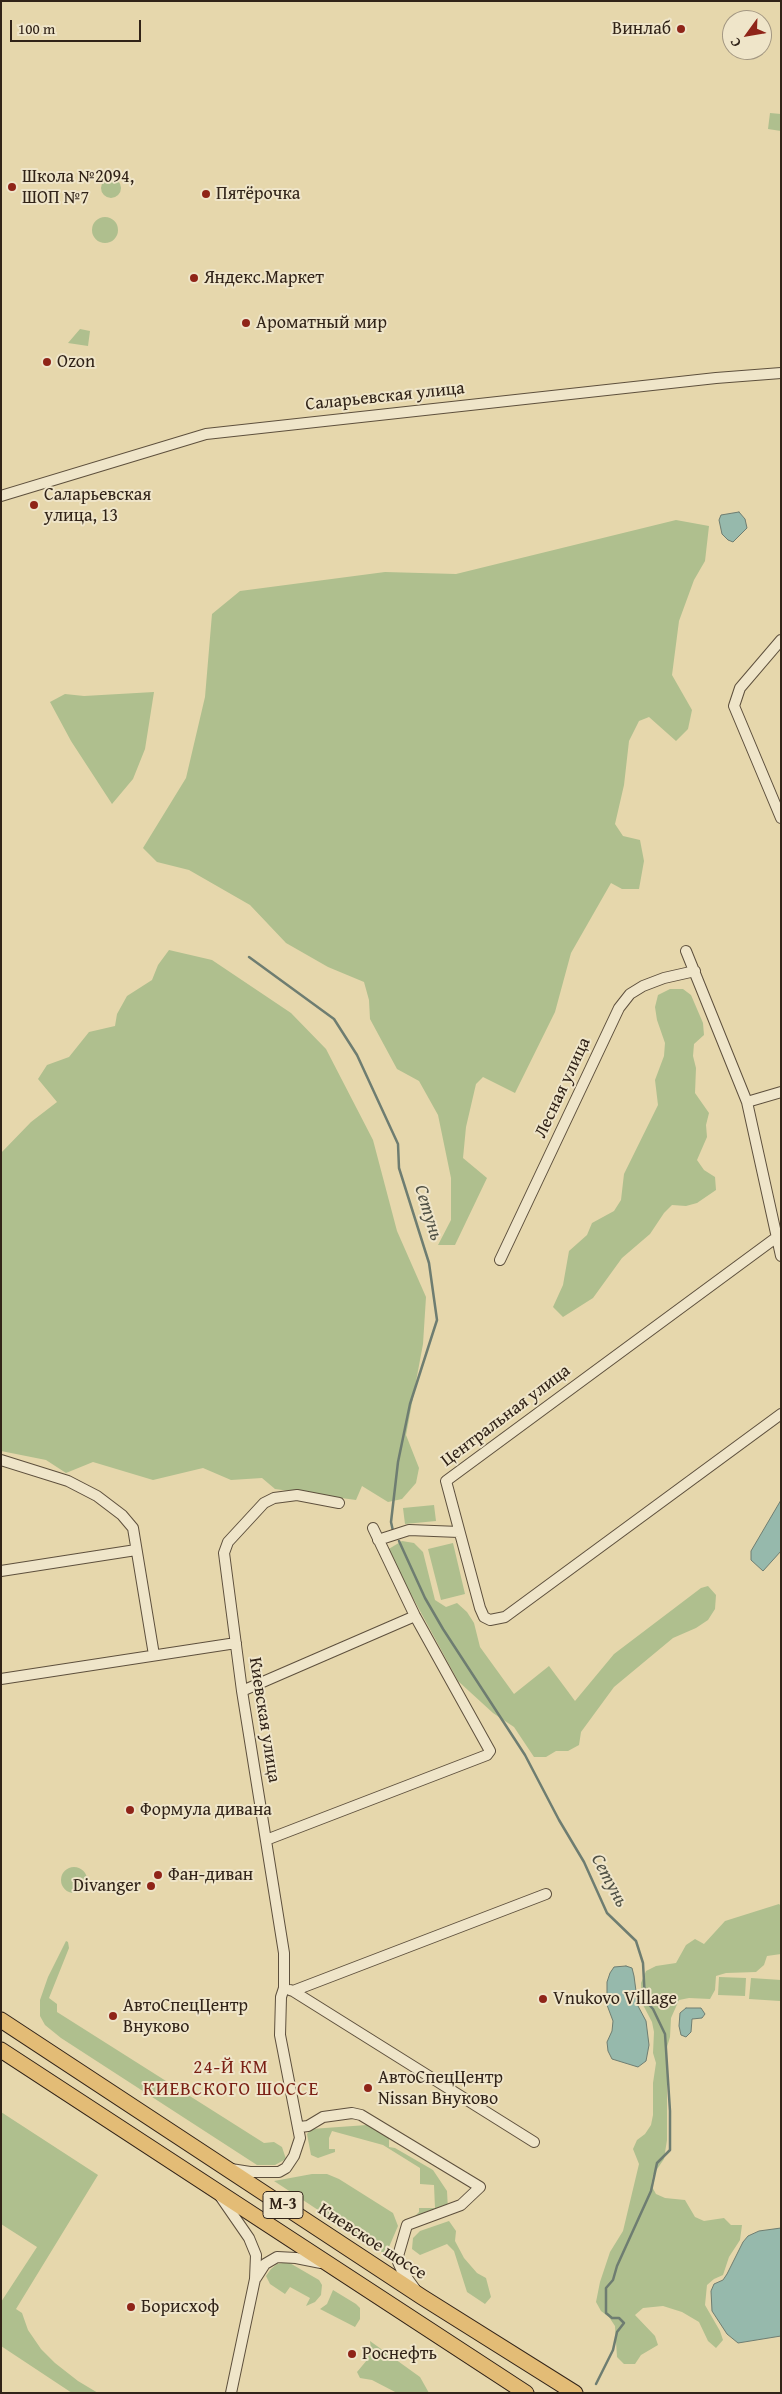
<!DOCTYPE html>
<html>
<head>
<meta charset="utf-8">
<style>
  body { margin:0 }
  #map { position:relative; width:782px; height:2394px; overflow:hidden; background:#e6d7ac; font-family:"Gentium Book Plus",serif }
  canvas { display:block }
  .frame { position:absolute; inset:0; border:2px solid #312318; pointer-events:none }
  .north { position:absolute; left:722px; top:10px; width:50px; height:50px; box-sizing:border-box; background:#efe5c9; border:1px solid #a39782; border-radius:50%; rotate:238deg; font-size:14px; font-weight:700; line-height:20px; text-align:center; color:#312318 }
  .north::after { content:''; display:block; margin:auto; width:18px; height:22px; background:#8f2418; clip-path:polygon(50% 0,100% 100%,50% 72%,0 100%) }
  .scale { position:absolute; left:10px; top:20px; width:131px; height:22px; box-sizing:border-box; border:2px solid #312318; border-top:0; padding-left:6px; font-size:15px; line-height:18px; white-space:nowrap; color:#312318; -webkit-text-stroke:4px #efe5c9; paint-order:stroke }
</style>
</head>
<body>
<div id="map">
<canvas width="782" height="2394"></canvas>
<div class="frame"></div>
<div class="north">С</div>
<div class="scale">100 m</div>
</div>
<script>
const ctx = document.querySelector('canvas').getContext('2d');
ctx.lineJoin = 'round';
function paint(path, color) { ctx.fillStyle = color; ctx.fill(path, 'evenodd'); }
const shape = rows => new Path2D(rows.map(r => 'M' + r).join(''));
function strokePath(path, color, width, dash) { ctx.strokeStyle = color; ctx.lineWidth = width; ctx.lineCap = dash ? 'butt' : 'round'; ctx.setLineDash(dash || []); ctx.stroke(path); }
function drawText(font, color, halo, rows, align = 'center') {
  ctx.font = font + ' "Gentium Book Plus",serif'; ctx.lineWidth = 4; ctx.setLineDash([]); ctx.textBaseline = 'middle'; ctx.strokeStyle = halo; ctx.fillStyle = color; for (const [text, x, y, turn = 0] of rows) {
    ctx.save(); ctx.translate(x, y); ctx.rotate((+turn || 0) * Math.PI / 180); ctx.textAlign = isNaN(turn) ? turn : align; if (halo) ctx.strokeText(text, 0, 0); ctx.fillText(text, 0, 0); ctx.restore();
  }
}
const green = shape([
  [770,113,781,114,781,131,768,129],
  '101 188a10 10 0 1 1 20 0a10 10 0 1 1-20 0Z',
  '92 230a13 13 0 1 1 26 0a13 13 0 1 1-26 0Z',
  [80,329,90,331,88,346,68,343],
  [676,520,709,526,705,561,694,580,679,621,672,675,692,710,688,729,676,741,649,717,639,721,629,741,624,785,615,824,623,836,640,840,644,861,639,889,622,889,611,883,571,953,555,1012,515,1093,483,1077,476,1084,466,1127,463,1158,487,1178,455,1245,438,1245,451,1220,451,1178,438,1115,419,1081,397,1069,370,1019,369,1000,364,982,328,967,286,943,250,905,189,870,157,862,143,848,186,778,205,697,212,614,240,591,385,572,456,574],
  [154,692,145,749,133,779,112,804,71,741,50,702,65,694,84,696],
  [169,950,212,960,291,1013,326,1049,373,1140,397,1231,426,1297,423,1344,406,1435,419,1468,416,1483,402,1499,388,1502,362,1486,356,1500,275,1489,262,1478,231,1480,203,1468,153,1480,93,1462,66,1473,46,1460,1,1451,1,1153,31,1122,57,1102,38,1079,47,1065,69,1057,89,1032,115,1026,117,1014,127,996,152,980,158,965],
  [670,989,683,989,691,995,703,1023,704,1035,694,1044,693,1056,696,1068,695,1093,709,1113,706,1125,707,1137,697,1160,704,1170,715,1177,716,1190,697,1203,686,1206,672,1205,664,1213,650,1234,622,1258,593,1298,563,1317,553,1307,563,1285,569,1251,587,1235,592,1223,614,1211,621,1200,624,1174,658,1105,655,1080,664,1056,665,1043,657,1020,655,1007,658,995],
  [434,1505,436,1521,405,1524,403,1508],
  [402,1541,414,1543,423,1552,435,1600,446,1607,457,1603,467,1612,474,1623,480,1647,514,1694,549,1666,575,1701,614,1654,701,1588,708,1586,716,1595,715,1609,708,1620,696,1628,673,1638,614,1687,581,1732,579,1745,568,1751,556,1751,546,1757,534,1757,514,1727,493,1713,458,1681,387,1550],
  [453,1543,465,1594,441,1600,428,1549],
  '61 1880a13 13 0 1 1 26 0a13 13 0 1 1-26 0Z',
  [779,1904,781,1906,781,1954,767,1956,764,1965,756,1972,726,1973,716,1976,715,1990,710,1999,689,1998,679,2000,671,2018,670,2037,667,2047,667,2140,664,2159,653,2175,651,2185,656,2194,665,2198,685,2200,695,2217,704,2221,724,2218,731,2225,742,2225,740,2240,729,2257,723,2275,714,2279,707,2285,705,2305,720,2331,723,2340,716,2348,708,2341,699,2322,682,2312,663,2306,643,2308,635,2315,655,2336,658,2345,641,2355,635,2364,624,2364,617,2357,615,2326,609,2317,601,2311,596,2302,600,2282,610,2252,623,2231,639,2164,633,2149,637,2140,645,2134,651,2125,653,2115,653,2083,656,2063,653,2053,654,2032,652,2022,642,2003,641,1983,646,1971,656,1966,676,1963,686,1945,695,1939,704,1944,725,1921],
  [66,1941,68,1942,69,1948,49,1998,57,2004,57,2012,264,2143,274,2142,282,2147,286,2159,275,2165,257,2165,61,2038,45,2025,40,2016,40,2000,48,1977],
  [719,1977,746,1978,745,1996,718,1995],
  [751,1978,781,1980,780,2001,749,1999],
  [1,2112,98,2175,16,2309,22,2313,28,2330,41,2349,55,2363,78,2381,98,2393,72,2393,1,2346,1,2302,37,2247,1,2224],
  [367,2125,389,2138,389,2147,395,2148,433,2170,447,2191,448,2210,417,2219,415,2216,419,2212,419,2208,435,2208,434,2185,420,2184,420,2168,383,2145,332,2131,329,2138,329,2149,335,2149,335,2152,318,2158,311,2155,307,2134,311,2129],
  [312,2174,327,2174,339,2179,393,2213,398,2226,389,2247,391,2258,274,2181],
  [449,2221,456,2231,455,2241,464,2258,477,2273,486,2278,491,2297,485,2304,467,2292,454,2251,447,2244,420,2255,412,2249,413,2238,420,2231],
  [288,2262,319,2280,322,2285,321,2295,315,2302,306,2306,310,2298,290,2287,285,2294,270,2284,266,2276,271,2269,277,2264],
  [333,2290,356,2304,360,2308,360,2319,355,2327,320,2309,327,2304],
  [370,2341,420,2377,429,2393,397,2393,372,2380,360,2378,357,2372,367,2360,371,2349]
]);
const water = shape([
  [739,512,745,519,747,528,733,542,728,540,722,534,719,520,721,515,739,512],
  [781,1500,781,1551,763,1571,751,1560,751,1551,781,1500],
  [626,1966,632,1968,634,1976,638,2006,646,2021,649,2045,646,2061,638,2067,612,2059,608,2051,607,2042,612,2031,613,2021,607,2005,607,1982,610,1973,614,1967,626,1966],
  [686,2008,701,2008,705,2014,702,2018,692,2019,691,2032,686,2037,681,2035,679,2026,680,2013,686,2008],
  [781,2228,781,2336,738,2343,727,2334,712,2311,711,2291,714,2284,723,2280,727,2274,743,2242,748,2236,759,2231,781,2228]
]);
const stream = shape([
  [249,957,334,1019,357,1055,398,1144,399,1168,429,1263,437,1320,410,1404,398,1462,391,1522,393,1531],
  [399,1541,425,1598,443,1629,525,1755,559,1820,584,1862,607,1913,636,1941,643,1963,645,2000,653,2009,665,2034,670,2111,670,2150,657,2163,651,2191,617,2266,613,2280,606,2288,606,2313,612,2318,619,2318,624,2323,617,2332,613,2350,596,2384]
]);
const minor = shape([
  [1,496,206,434,716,378,781,373],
  [781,640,740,688,734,706,781,818],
  [686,951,747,1102,781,1256],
  [747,1102,781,1092],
  [777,1237,446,1481,480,1608,484,1617,490,1620,505,1617,781,1414],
  [500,1260,619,1008,630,994,643,986,664,978,695,971],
  [1,1460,68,1481,97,1496,122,1515,133,1528,154,1655],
  [378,1540,409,1530,459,1532],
  [1,1571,136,1550],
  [1,1679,236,1643],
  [242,1691,415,1616],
  [266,1840,487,1755,490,1751,415,1616,373,1528],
  [290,1990,293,1991,546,1894],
  [293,1991,534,2142],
  [300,2127,308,2126,323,2117,352,2113,361,2115,480,2187,461,2205,407,2225,398,2256,398,2262,402,2271,415,2289],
  [231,2169,250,2172,279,2172,286,2168,294,2156,300,2138,280,2035,281,1997,284,1988,284,1953,242,1691,224,1553,228,1542,264,1503,274,1498,297,1495,339,1503],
  [220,2196,249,2238,256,2255,255,2279,231,2393],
  [256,2278,265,2264,277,2257,296,2258,321,2263]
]);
const highway = shape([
  [1,2020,422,2297,575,2393],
  [1,2050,526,2393]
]);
const markers = [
  [681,29,5,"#8f2418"],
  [12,187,5,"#8f2418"],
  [206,194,5,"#8f2418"],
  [194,278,5,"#8f2418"],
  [246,323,5,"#8f2418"],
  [47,362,5,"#8f2418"],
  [34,505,5,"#8f2418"],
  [130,1810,5,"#8f2418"],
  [158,1875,5,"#8f2418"],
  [151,1886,5,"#8f2418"],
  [543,1999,5,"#8f2418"],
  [113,2016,5,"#8f2418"],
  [368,2088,5,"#8f2418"],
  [131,2307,5,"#8f2418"],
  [352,2354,5,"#8f2418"]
];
const shields = [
  [283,2205,40]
];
const shieldNames = [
  ["М-3",283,2205]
];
const poiNames = [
  ["Винлаб",671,29,"right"],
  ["Школа №2094,",22,177],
  ["ШОП №7",22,198],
  ["Пятёрочка",216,194],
  ["Яндекс.Маркет",204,278],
  ["Ароматный мир",256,323],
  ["Ozon",57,362],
  ["Саларьевская",44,495],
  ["улица, 13",44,516],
  ["Формула дивана",140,1810],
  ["Фан-диван",168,1875],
  ["Divanger",141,1886,"right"],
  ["Vnukovo Village",553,1999],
  ["АвтоСпецЦентр",123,2006],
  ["Внуково",123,2027],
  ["АвтоСпецЦентр",378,2078],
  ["Nissan Внуково",378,2099],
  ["Борисхоф",141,2307],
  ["Роснефть",362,2354]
];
const streetNames = [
  ["Саларьевская улица",385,397,-6],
  ["Лесная улица",563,1088,-65],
  ["Центральная улица",506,1416,-37],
  ["Киевская улица",264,1720,81],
  ["Киевское шоссе",372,2242,33]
];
const waterNames = [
  ["Сетунь",428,1213,73],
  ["Сетунь",609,1881,62]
];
const neighbourhoodNames = [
  ["24-Й КМ",231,2068],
  ["КИЕВСКОГО ШОССЕ",231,2090]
];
paint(green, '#afbf8e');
paint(water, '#96b9ac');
strokePath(water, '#6e7d71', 1);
strokePath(stream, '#6e7d71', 2.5);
strokePath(minor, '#5e503d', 12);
strokePath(highway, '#312318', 17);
strokePath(minor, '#efe5c9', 10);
strokePath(highway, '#e3bc76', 15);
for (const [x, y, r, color] of markers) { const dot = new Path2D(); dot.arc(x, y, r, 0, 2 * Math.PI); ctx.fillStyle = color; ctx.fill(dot); strokePath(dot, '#efe5c9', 2); }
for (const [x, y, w] of shields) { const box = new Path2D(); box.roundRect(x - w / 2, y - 13.5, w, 27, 4); ctx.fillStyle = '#efe5c9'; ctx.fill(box); strokePath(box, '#312318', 1); }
drawText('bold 16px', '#312318', null, shieldNames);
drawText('18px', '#312318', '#efe5c9', poiNames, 'left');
drawText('18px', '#312318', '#efe5c9', streetNames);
drawText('italic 19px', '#4f5044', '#efe5c9', waterNames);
ctx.letterSpacing = '1px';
drawText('19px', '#7a1f14', '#efe5c9', neighbourhoodNames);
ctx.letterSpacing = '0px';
</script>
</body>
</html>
